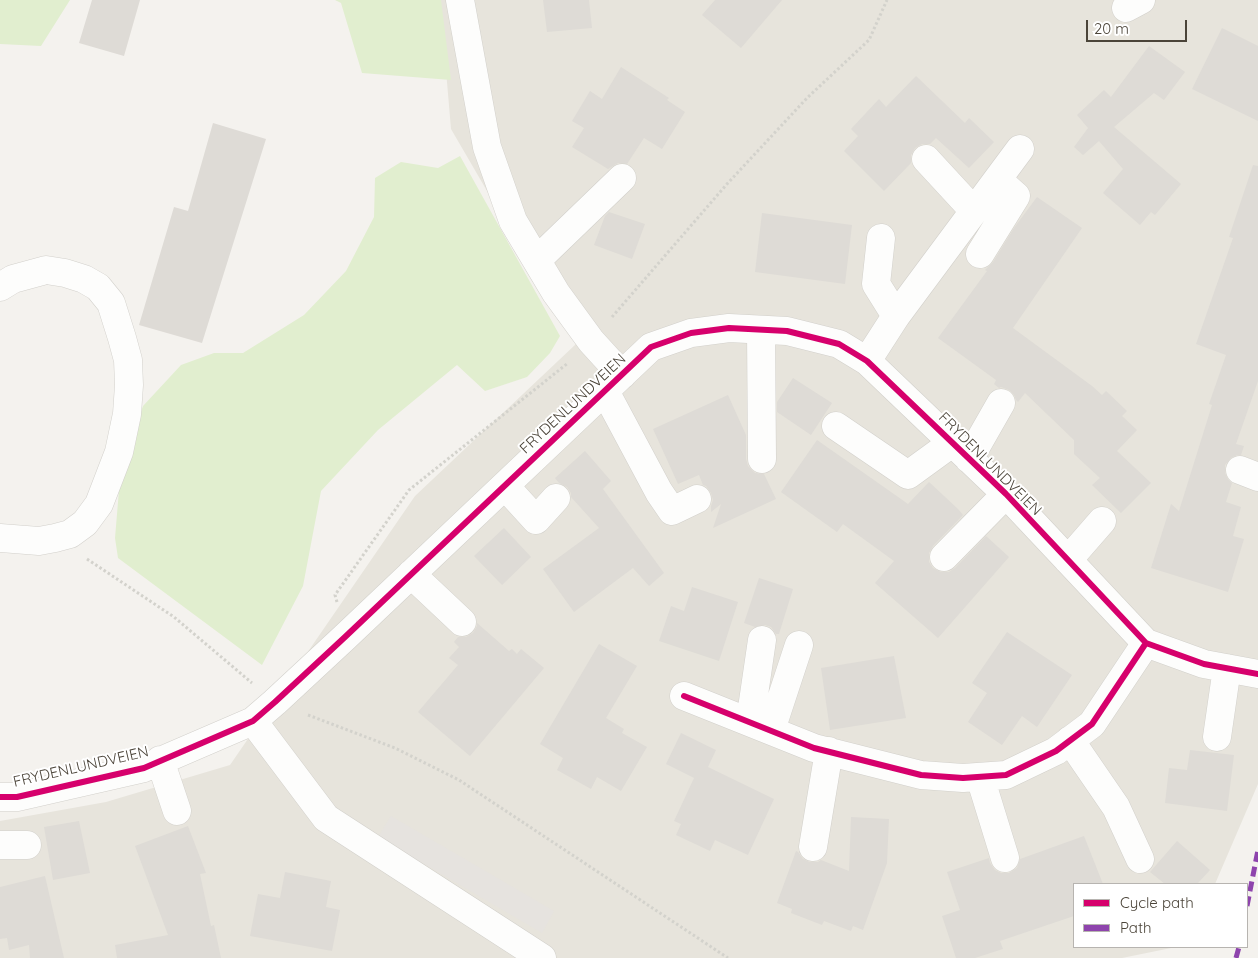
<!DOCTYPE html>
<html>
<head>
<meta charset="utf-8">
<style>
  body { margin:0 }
  #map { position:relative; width:1258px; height:958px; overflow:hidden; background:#f4f2ee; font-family:Quicksand,sans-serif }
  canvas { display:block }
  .legend { position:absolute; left:1073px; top:883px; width:175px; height:65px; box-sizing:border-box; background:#fff; border:1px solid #b7b4b0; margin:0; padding:6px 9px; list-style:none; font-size:15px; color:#4b4439 }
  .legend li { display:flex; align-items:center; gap:10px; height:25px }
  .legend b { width:25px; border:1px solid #b7b4b0 }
  .scale { position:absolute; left:1086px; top:20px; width:101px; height:22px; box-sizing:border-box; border:2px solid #4b4439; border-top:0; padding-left:6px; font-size:15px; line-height:18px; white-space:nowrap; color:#4b4439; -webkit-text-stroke:4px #fff; paint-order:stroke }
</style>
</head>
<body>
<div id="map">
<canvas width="1258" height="958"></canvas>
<ul class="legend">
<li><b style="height:6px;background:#d6006c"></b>Cycle path</li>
<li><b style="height:6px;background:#8e44ad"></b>Path</li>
</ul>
<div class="scale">20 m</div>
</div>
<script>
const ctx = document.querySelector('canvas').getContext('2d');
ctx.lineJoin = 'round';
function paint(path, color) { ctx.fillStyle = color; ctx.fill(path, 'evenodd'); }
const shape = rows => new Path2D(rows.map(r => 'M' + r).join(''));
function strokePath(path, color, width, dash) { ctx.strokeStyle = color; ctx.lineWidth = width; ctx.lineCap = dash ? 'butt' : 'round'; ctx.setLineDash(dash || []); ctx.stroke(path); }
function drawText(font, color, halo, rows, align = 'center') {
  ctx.font = font + ' Quicksand,sans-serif'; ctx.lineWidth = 4; ctx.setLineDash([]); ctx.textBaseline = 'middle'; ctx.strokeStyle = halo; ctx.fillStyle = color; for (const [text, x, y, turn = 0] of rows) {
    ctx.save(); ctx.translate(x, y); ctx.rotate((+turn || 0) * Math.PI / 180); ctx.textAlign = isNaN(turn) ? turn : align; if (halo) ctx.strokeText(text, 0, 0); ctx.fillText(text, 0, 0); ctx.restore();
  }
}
const residential = shape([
  [440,0,1258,0,1258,784,1215,884,1074,884,1074,947,1176,947,1122,958,0,958,0,821,106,802,230,765,415,496,576,344,451,129]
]);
const green = shape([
  [0,0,70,0,41,46,0,44],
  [335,0,441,0,451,80,362,73,341,3],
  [460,156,560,336,550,353,527,377,485,391,457,365,378,430,321,491,303,586,262,665,118,558,115,538,121,466,143,406,181,365,214,353,243,353,304,315,346,271,374,217,375,178,401,162,438,168]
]);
const parking = shape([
  [391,816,554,911,542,933,378,837]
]);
const building = shape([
  [92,0,140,0,124,56,79,43],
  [543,0,589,0,592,28,547,32],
  [715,0,782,0,741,48,702,15],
  [1222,28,1258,46,1258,121,1192,89],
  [1149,46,1185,72,1164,100,1154,93,1114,127,1181,184,1155,215,1151,212,1140,225,1103,193,1123,169,1099,141,1083,155,1074,147,1088,128,1077,115,1104,90,1111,97],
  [621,67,669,98,667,100,685,112,662,149,644,138,627,164,618,163,608,169,572,147,584,128,572,121,590,91,602,99],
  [916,76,965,123,969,118,994,142,969,168,936,138,930,144,922,144,915,148,911,155,911,163,884,191,844,151,858,136,851,129,879,99,886,107],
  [213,123,266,139,202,343,139,325,174,207,188,211],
  [1253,165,1258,166,1258,381,1236,444,1244,446,1241,455,1237,455,1231,458,1225,465,1225,473,1228,479,1232,483,1226,502,1241,507,1233,536,1244,539,1228,592,1151,568,1171,504,1179,511,1212,405,1209,404,1226,355,1196,344,1233,238,1229,237],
  [1037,197,1082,228,1013,328,1092,386,1102,395,1106,391,1127,411,1122,416,1137,430,1117,451,1151,483,1121,513,1092,485,1100,478,1074,454,1074,440,1025,393,1018,402,1016,400,1014,395,1009,390,1001,387,999,388,994,384,996,380,938,338,987,271,985,270,993,262,1014,228],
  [609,212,645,224,632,259,594,245,605,216],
  [762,213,852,225,845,284,755,272],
  [793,378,832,403,811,435,777,412,777,402],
  [728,395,746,435,746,459,748,466,755,473,764,474,776,499,713,528,721,504,711,512,711,506,713,500,711,493,706,486,703,485,699,475,678,484,653,429],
  [817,440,908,504,929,482,958,509,963,515,933,546,929,553,929,562,933,568,941,572,949,572,955,568,986,536,1009,557,938,638,875,583,894,561,843,524,837,532,781,492],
  [585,451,611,481,603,489,664,573,649,586,633,568,574,612,543,569,599,528,571,497,571,493,567,487,559,483,555,478],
  [504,528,531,557,502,585,474,556],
  [759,578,793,589,779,634,776,634,771,627,765,625,755,627,744,623],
  [692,587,738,602,719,661,659,641,671,606,684,611],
  [477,623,509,651,512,649,517,654,521,649,544,668,470,756,418,712,458,665,449,658,459,647,454,642,458,637,466,637,473,633,477,626],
  [1007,632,1072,675,1037,727,1022,716,1002,745,968,722,987,693,972,683],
  [599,644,637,666,606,718,624,729,622,733,647,747,621,791,597,777,591,789,557,770,563,758,540,744],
  [894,656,906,718,830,730,821,668],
  [681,733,716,750,708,767,774,799,748,855,715,840,710,851,676,835,681,824,674,821,694,778,666,764],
  [1190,750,1234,755,1227,811,1165,803,1169,768,1187,770],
  [851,817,889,819,887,863,863,930,853,926,851,931,824,921,822,925,791,913,792,909,777,903,796,851,798,852,803,859,810,862,818,862,821,860,849,871],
  [79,821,90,873,53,880,44,827],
  [188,826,206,873,200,874,211,926,214,925,221,958,117,958,115,945,168,935,135,846],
  [1084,836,1103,884,1074,884,1074,916,1000,941,1003,949,975,958,956,958,942,916,960,910,947,872,989,858,990,863,995,870,1001,873,1009,873,1017,868,1020,859],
  [1177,841,1210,870,1197,884,1165,884,1150,872],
  [285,872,331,881,326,907,340,910,332,951,250,936,258,894,280,898],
  [45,876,64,958,30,958,29,945,9,950,7,938,0,939,0,887]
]);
const path = shape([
  [612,317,727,184,807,98,869,40,887,0],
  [87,559,174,617,252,683],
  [337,602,335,595,409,490,568,363],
  [308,715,395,748,459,780,728,958]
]);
const minor = shape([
  [460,0,487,147,513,221,556,293,591,341,622,375],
  [1126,8,1141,0],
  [926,159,974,211],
  [881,238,876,284,896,316],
  [980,254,1016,196,998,180],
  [537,260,622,178],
  [0,287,13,279,46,270,65,273,84,279,98,287,111,303,122,338,128,360,129,385,127,414,119,452,99,504,85,523,70,534,55,538,39,541,0,538],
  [761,330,762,459],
  [867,361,896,316,1020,149],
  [605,391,659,492,672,511,697,499],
  [836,426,908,475,952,443],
  [969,459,1001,403],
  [1240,470,1258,477],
  [505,486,536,520,556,498],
  [944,557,1006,494],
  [1068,560,1102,521],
  [411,574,462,622],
  [684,696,814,748,921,775,963,778,1006,775,1056,751,1092,724,1146,643],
  [253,721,326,818,542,958],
  [750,722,762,640],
  [771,730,799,645],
  [1217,737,1227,668],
  [1070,740,1116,807,1140,859],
  [160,760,177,811],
  [980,777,1005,858],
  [0,797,17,797,144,768,253,721,275,702,345,637,651,347,691,333,729,328,787,331,839,344,867,361,1006,494,1146,643,1204,664,1258,674],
  [0,845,27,845],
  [813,847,829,751]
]);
const quiet = shape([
  [1247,906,1258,850],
  [1236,958,1239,947]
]);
const cycleway = shape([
  [684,696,814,748,921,775,963,778,1006,775,1056,751,1092,724,1146,643],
  [0,797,17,797,144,768,253,721,275,702,345,637,651,347,691,333,729,328,787,331,839,344,867,361,1006,494,1146,643,1204,664,1258,674]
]);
const streetNames = [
  ["FRYDENLUNDVEIEN",573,404,-43],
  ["FRYDENLUNDVEIEN",990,464,45],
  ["FRYDENLUNDVEIEN",81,767,-13]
];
paint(residential, '#e7e4dc');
paint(green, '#e1eecf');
paint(parking, '#e6e3df');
paint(building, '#dedbd6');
strokePath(minor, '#d2d0cb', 29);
strokePath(path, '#d3d2cc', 3, [2.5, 2.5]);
strokePath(minor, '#fdfdfc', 28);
strokePath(quiet, '#8e44ad', 5, [10, 5]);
strokePath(cycleway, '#d6006c', 6);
drawText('15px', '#4b4439', '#fff', streetNames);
</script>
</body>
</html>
